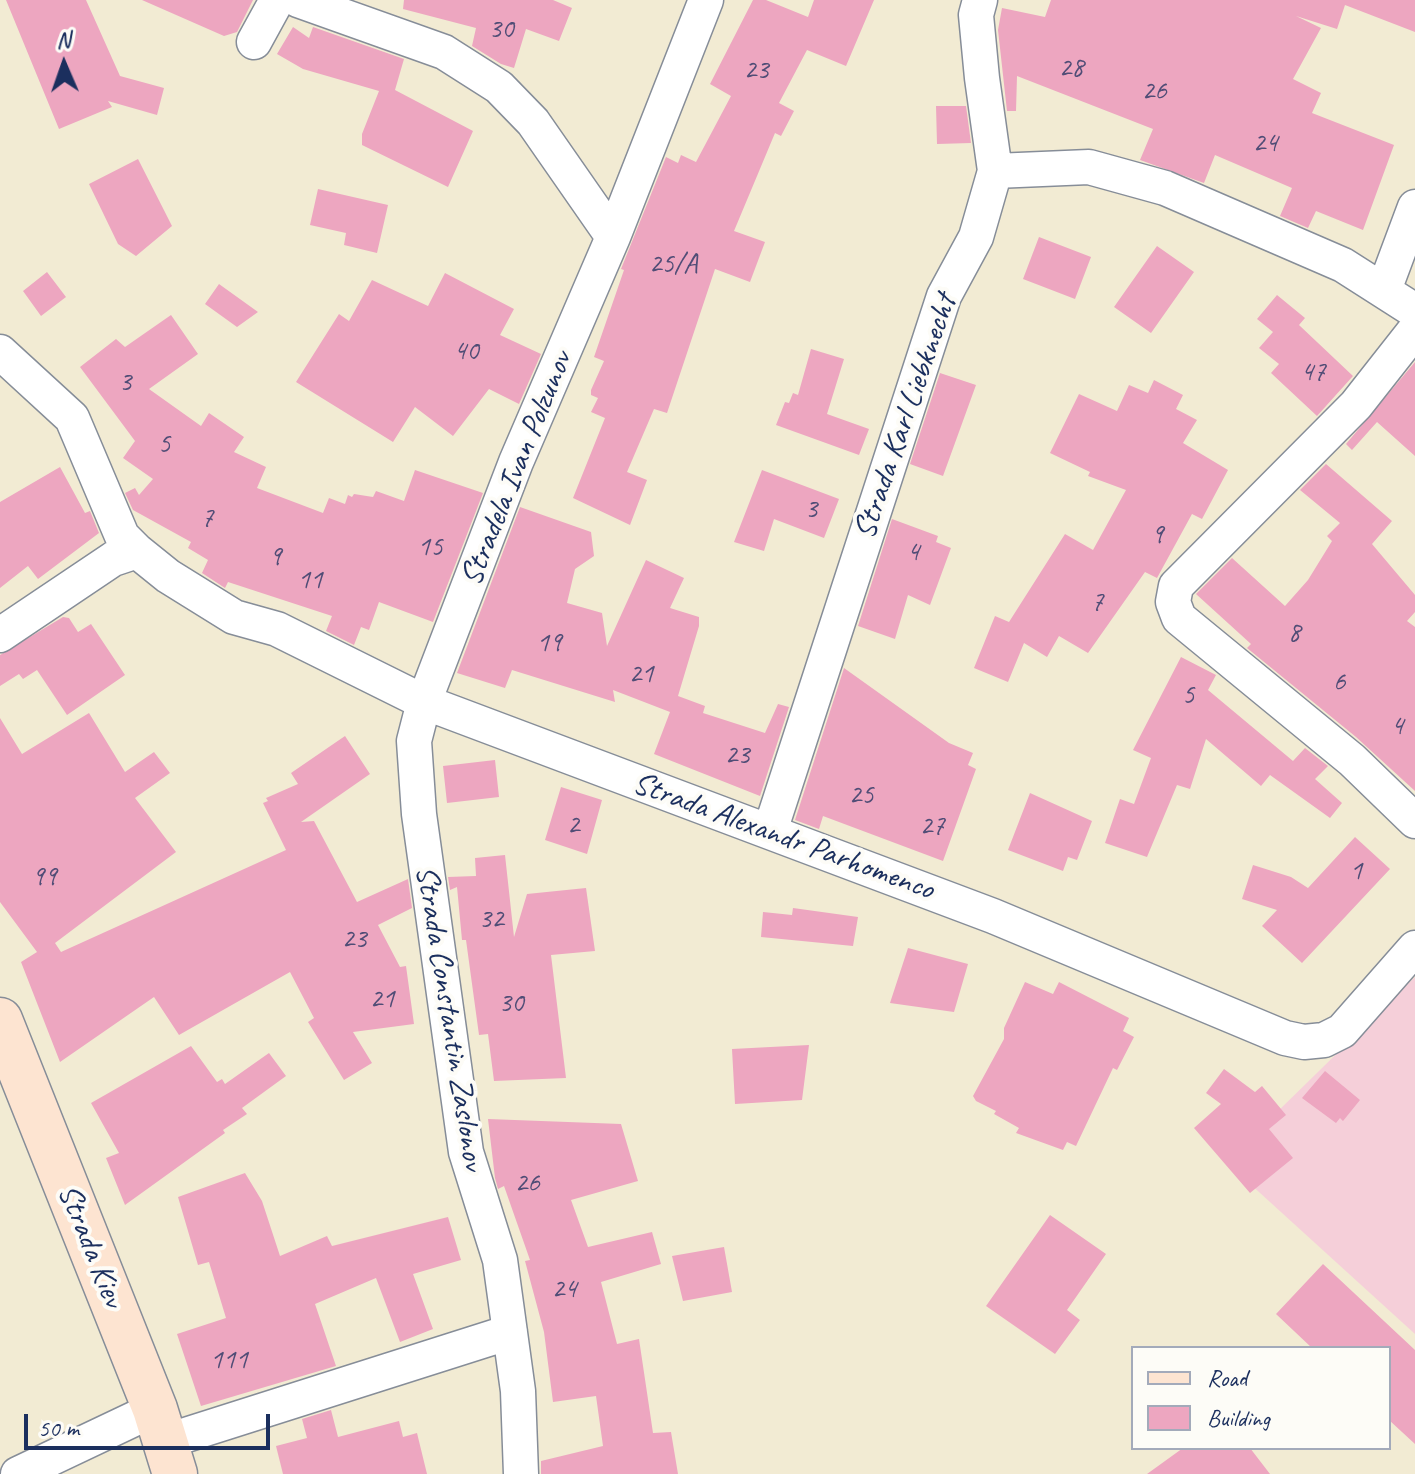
<!DOCTYPE html>
<html>
<head>
<meta charset="utf-8">
<style>
  body { margin:0 }
  #map { position:relative; width:1415px; height:1474px; overflow:hidden; background:#f2ebd3; font-family:Caveat,sans-serif }
  canvas { display:block }
  .legend { position:absolute; left:1131px; top:1346px; width:260px; height:104px; box-sizing:border-box; background:#fdfcf7; border:2px solid #a3aaba; margin:0; padding:10px 14px; list-style:none; font-size:24px; color:#1b2f5e }
  .legend li { display:flex; align-items:center; gap:16px; height:40px }
  .legend b { width:40px; border:2px solid #a3aaba }
  .north { position:absolute; left:24px; top:24px; width:80px; height:80px; -webkit-text-stroke:6px #fdfcf7; paint-order:stroke; rotate:358deg; font-size:22px; font-weight:700; line-height:32px; text-align:center; color:#1b2f5e }
  .north::after { content:''; display:block; margin:auto; width:28px; height:36px; background:#1b2f5e; clip-path:polygon(50% 0,100% 100%,50% 72%,0 100%) }
  .scale { position:absolute; left:24px; top:1414px; width:246px; height:36px; box-sizing:border-box; border:4px solid #1b2f5e; border-top:0; padding-left:10px; font-size:24px; line-height:28px; white-space:nowrap; color:#1b2f5e; -webkit-text-stroke:6px #fdfcf7; paint-order:stroke }
</style>
</head>
<body>
<div id="map">
<canvas width="1415" height="1474"></canvas>
<ul class="legend">
<li><b style="height:10px;background:#fde4d1"></b>Road</li>
<li><b style="height:22px;background:#eda6c0"></b>Building</li>
</ul>
<div class="north">N</div>
<div class="scale">50 m</div>
</div>
<script>
const ctx = document.querySelector('canvas').getContext('2d');
ctx.lineJoin = 'round';
function paint(path, color) { ctx.fillStyle = color; ctx.fill(path, 'evenodd'); }
const shape = rows => new Path2D(rows.map(r => 'M' + r).join(''));
function strokePath(path, color, width, dash) { ctx.strokeStyle = color; ctx.lineWidth = width; ctx.lineCap = dash ? 'butt' : 'round'; ctx.setLineDash(dash || []); ctx.stroke(path); }
function drawText(font, color, halo, rows, align = 'center') {
  ctx.font = font + ' Caveat,sans-serif'; ctx.lineWidth = 8; ctx.setLineDash([]); ctx.textBaseline = 'middle'; ctx.strokeStyle = halo; ctx.fillStyle = color; for (const [text, x, y, turn = 0] of rows) {
    ctx.save(); ctx.translate(x, y); ctx.rotate((+turn || 0) * Math.PI / 180); ctx.textAlign = isNaN(turn) ? turn : align; if (halo) ctx.strokeText(text, 0, 0); ctx.fillText(text, 0, 0); ctx.restore();
  }
}
const built = shape([
  [1415,977,1415,1334,1226,1162]
]);
const building = shape([
  [6,0,86,0,120,76,164,88,157,115,108,101,112,107,59,129],
  [142,0,253,0,237,32,224,36],
  [404,0,553,0,572,8,559,41,526,29,514,68,501,64,472,46,476,28,403,9],
  [753,0,766,0,808,17,814,0,874,0,846,66,807,50,779,103,794,111,781,136,775,133,734,231,765,242,750,282,715,269,667,413,654,409,627,472,647,480,630,525,573,498,605,418,591,412,598,398,591,395,591,390,604,361,594,357,624,270,621,269,666,157,678,163,681,155,696,162,731,96,710,84],
  [1051,0,1415,0,1415,32,1345,5,1337,29,1296,16,1321,28,1293,79,1321,93,1312,113,1394,145,1363,230,1316,211,1308,228,1280,216,1292,188,1215,155,1204,183,1140,160,1153,129,1017,76,1016,111,1007,111,998,30,1002,8,1045,17],
  [293,27,309,38,313,27,404,59,395,90,473,131,448,187,362,145,362,134,379,91,303,69,277,54],
  [936,106,966,106,971,143,937,144],
  [138,159,172,226,136,256,118,244,89,184],
  [318,189,388,205,377,253,344,245,346,233,310,225],
  [1039,237,1091,257,1075,299,1023,279],
  [1157,246,1194,272,1151,333,1114,307],
  [47,272,66,297,41,316,23,291],
  [445,273,514,309,500,335,541,354,519,404,489,389,453,436,415,407,393,442,296,382,339,314,349,321,372,280,428,306],
  [219,284,258,312,237,327,205,304],
  [1277,295,1305,318,1299,325,1353,376,1317,416,1271,373,1279,364,1259,348,1273,332,1257,319],
  [171,315,198,354,149,389,201,426,209,413,244,437,234,452,266,467,257,488,323,513,329,498,345,504,348,495,352,497,354,494,373,497,376,491,404,501,415,470,483,493,433,622,379,602,369,630,361,627,354,645,326,631,332,616,228,582,225,588,202,573,208,560,188,548,191,542,133,510,125,493,135,488,139,495,153,479,123,458,135,441,80,367,116,339,125,347],
  [811,349,844,359,827,414,869,429,859,455,776,425,785,402,789,403,793,393,798,395],
  [1415,362,1415,456,1377,422,1352,450,1346,444],
  [940,373,976,385,943,476,910,464],
  [1154,380,1183,395,1176,409,1197,420,1183,443,1228,470,1202,519,1192,514,1157,578,1145,572,1088,653,1059,636,1047,657,1024,643,1008,682,974,668,995,616,1009,622,1065,534,1093,550,1126,490,1088,476,1090,472,1050,453,1079,394,1117,411,1129,385,1148,393],
  [1326,464,1392,521,1372,544,1415,595,1415,612,1407,621,1415,627,1415,791,1356,737,1247,648,1251,644,1196,594,1232,558,1285,606,1308,580,1332,541,1327,536,1340,523,1300,490],
  [60,467,85,513,90,511,99,533,38,579,28,566,0,588,0,502],
  [762,470,839,499,824,538,774,519,764,551,734,542],
  [520,507,591,532,594,556,575,569,567,603,602,613,607,646,646,560,684,578,670,608,699,617,699,626,678,696,705,706,703,713,765,733,778,704,789,707,760,796,654,754,670,712,613,690,615,702,512,670,505,688,457,673],
  [892,519,938,536,936,542,951,548,930,605,908,595,895,639,858,626],
  [63,617,69,618,78,632,91,624,125,675,67,715,37,670,23,679,19,674,0,686,0,655],
  [1181,657,1216,675,1208,690,1293,761,1305,748,1328,766,1315,779,1342,803,1330,818,1270,775,1261,786,1206,739,1190,789,1177,785,1147,857,1105,843,1120,799,1134,804,1151,758,1133,750],
  [844,668,949,743,973,753,968,765,976,769,943,861,823,816,819,829,795,820],
  [89,713,125,772,154,752,170,773,135,798,176,852,55,943,61,952,286,850,263,803,268,801,266,798,298,784,291,773,345,736,370,774,301,822,314,821,357,902,408,879,412,908,378,925,400,967,406,966,414,1024,353,1032,372,1063,344,1080,308,1022,314,1018,290,972,179,1035,154,997,60,1062,21,962,37,952,0,902,0,718,22,754],
  [495,760,499,797,447,803,443,766],
  [561,787,602,800,587,854,545,840],
  [1030,793,1092,821,1077,860,1068,857,1063,871,1008,850],
  [1355,837,1390,869,1302,963,1262,926,1277,910,1242,899,1253,865,1291,877,1308,888],
  [505,855,514,937,527,894,586,888,595,951,551,955,566,1078,494,1081,488,1034,479,1035,466,940,462,940,457,887,450,890,448,877,476,876,475,858],
  [793,908,858,917,853,946,761,937,763,912,792,915],
  [908,948,968,964,954,1012,890,1003],
  [1025,982,1053,994,1059,982,1129,1018,1123,1031,1134,1037,1117,1070,1113,1068,1076,1146,1067,1142,1063,1150,1016,1133,1019,1128,994,1114,996,1111,976,1101,973,1096,1004,1039,1004,1028],
  [809,1045,802,1100,735,1104,732,1049],
  [191,1046,217,1082,222,1079,225,1084,269,1053,286,1076,242,1108,247,1114,223,1130,225,1133,125,1205,106,1158,119,1153,91,1103],
  [1224,1069,1255,1092,1262,1086,1286,1115,1269,1129,1293,1158,1250,1193,1194,1128,1221,1104,1206,1093],
  [1325,1071,1360,1100,1343,1121,1340,1118,1336,1123,1302,1098],
  [488,1119,621,1124,638,1181,571,1200,588,1247,652,1232,661,1264,601,1282,617,1344,639,1339,653,1433,671,1432,678,1474,541,1474,541,1461,603,1446,596,1396,553,1402,544,1332,525,1261,530,1260,504,1186,498,1189,495,1178],
  [245,1173,262,1201,280,1256,327,1236,332,1246,448,1217,461,1260,413,1274,433,1329,400,1342,376,1278,315,1304,336,1366,201,1406,177,1334,226,1318,209,1262,198,1265,178,1197],
  [1050,1215,1106,1254,1067,1310,1080,1320,1055,1354,986,1306],
  [724,1247,732,1292,683,1301,672,1256],
  [1323,1264,1415,1350,1415,1444,1389,1420,1389,1348,1312,1348,1276,1314],
  [331,1410,338,1437,399,1421,403,1437,417,1433,427,1474,283,1474,276,1446,307,1438,302,1419],
  [1183,1448,1250,1448,1270,1474,1147,1474]
]);
const street = shape([
  [298,0,444,52,499,87,533,122,613,237],
  [254,42,277,0],
  [995,171,1089,167,1165,188,1343,265,1415,311],
  [1384,290,1415,207],
  [1415,330,1356,405,1176,586,1173,602,1179,618,1352,760,1415,821],
  [0,352,72,418,122,536,137,551],
  [0,635,113,559,137,551,168,576,234,617,277,629,424,702,993,916,1285,1038,1304,1042,1324,1040,1342,1031,1415,948],
  [770,831,944,296,976,237,995,171,982,78,976,15,980,0],
  [167,1441,510,1332],
  [18,1474,155,1409],
  [521,1474,518,1391,500,1260,466,1152,419,814,414,741,424,702,516,462,613,237,706,0]
]);
const secondary = shape([
  [0,1020,155,1409,175,1474]
]);
const numberNames = [
  ["30",501,30],
  ["28",1071,69],
  ["23",756,71],
  ["26",1154,92],
  ["24",1265,144],
  ["25/A",673,265],
  ["40",466,352],
  ["47",1313,373],
  ["3",125,383],
  ["5",164,445],
  ["3",811,510],
  ["7",207,519],
  ["9",1157,536],
  ["15",430,548],
  ["4",913,553],
  ["9",275,558],
  ["11",310,581],
  ["7",1097,603],
  ["8",1294,634],
  ["19",549,644],
  ["21",641,675],
  ["6",1339,683],
  ["5",1188,696],
  ["4",1397,727],
  ["23",737,756],
  ["25",861,796],
  ["2",573,826],
  ["27",932,827],
  ["1",1356,872],
  ["99",44,878],
  ["32",491,920],
  ["23",354,940],
  ["21",382,1000],
  ["30",511,1004],
  ["26",527,1184],
  ["24",564,1290],
  ["111",229,1361]
];
const streetNames = [
  ["Strada Karl Liebknecht",906,417,-71],
  ["Stradela Ivan Polzunov",517,469,-68],
  ["Strada Alexandr Parhomenco",783,837,20],
  ["Strada Constantin Zaslonov",449,1018,81],
  ["Strada Kiev",90,1246,68]
];
paint(built, '#f5cfd9');
paint(building, '#eda6c0');
strokePath(street, '#868d98', 37);
strokePath(secondary, '#868d98', 47);
strokePath(street, '#fff', 34);
strokePath(secondary, '#fde4d1', 44);
drawText('28px', '#504d76', null, numberNames);
drawText('32px', '#1b2f5e', '#fdfcf7', streetNames);
</script>
</body>
</html>
